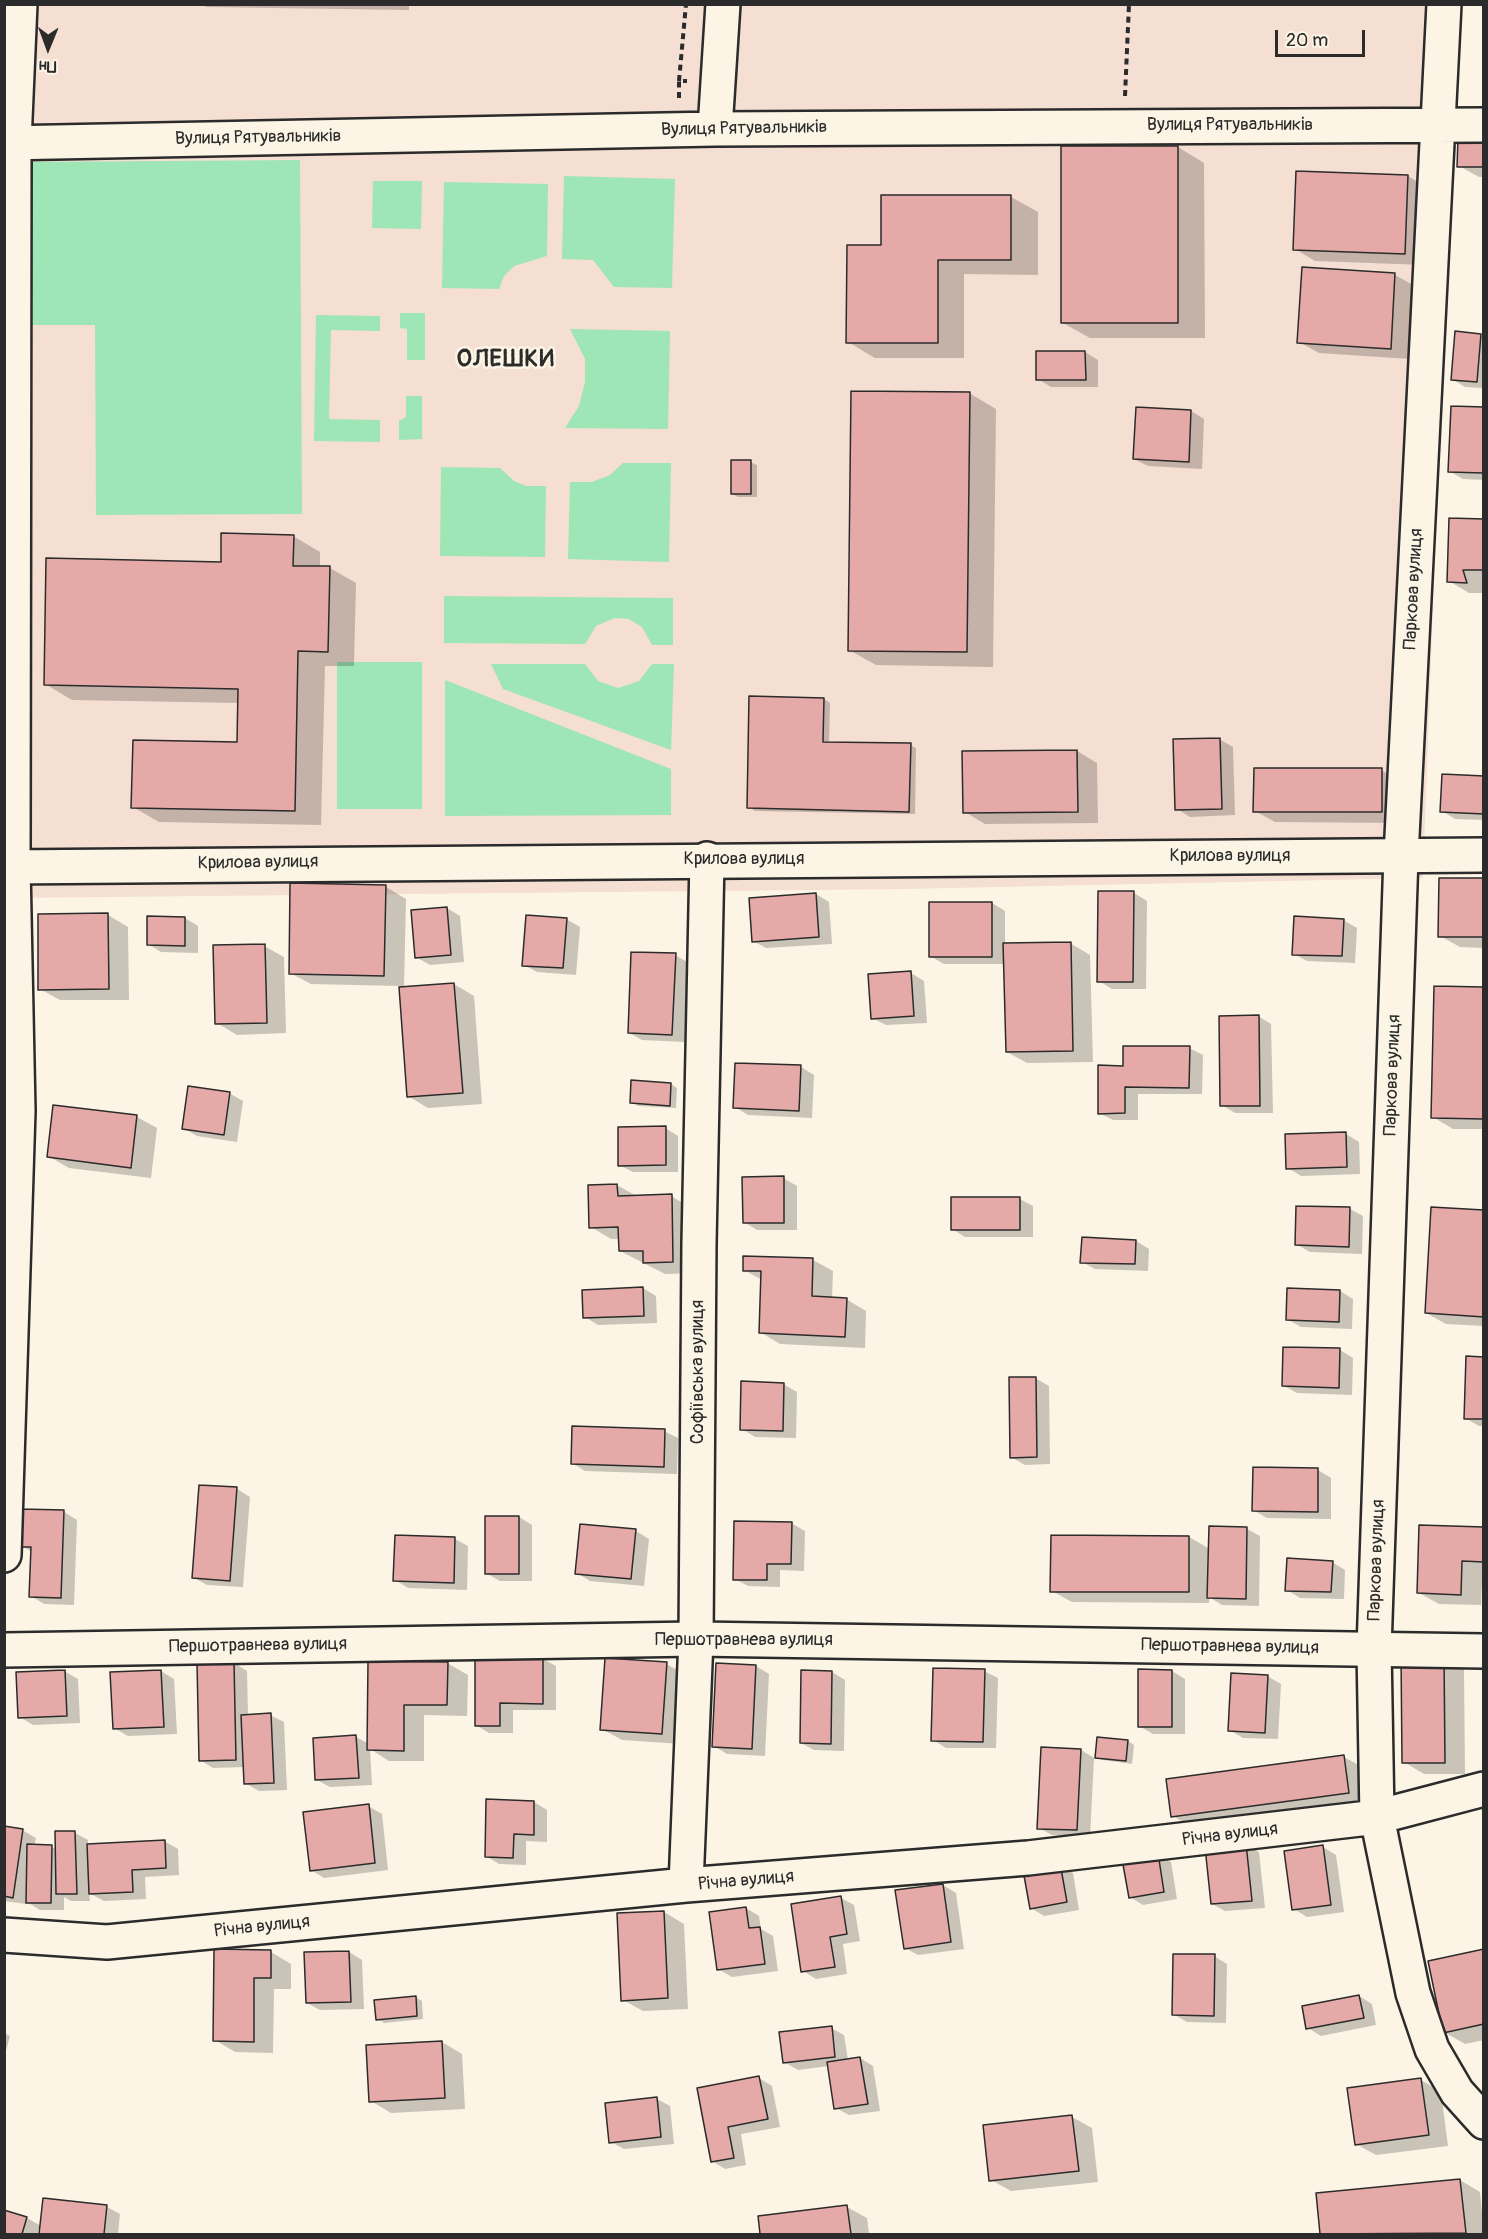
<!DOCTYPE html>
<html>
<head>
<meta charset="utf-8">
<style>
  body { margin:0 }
  #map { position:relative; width:1488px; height:2239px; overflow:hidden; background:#fcf5e5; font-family:Pangolin,sans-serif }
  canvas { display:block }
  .frame { position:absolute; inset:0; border:6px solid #2b2b2b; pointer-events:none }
  .north { position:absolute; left:18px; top:18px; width:60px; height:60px; -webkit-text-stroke:4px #fcf5e5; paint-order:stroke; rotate:181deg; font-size:16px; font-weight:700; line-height:24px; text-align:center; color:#2b2b2b }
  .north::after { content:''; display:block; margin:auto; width:21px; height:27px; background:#2b2b2b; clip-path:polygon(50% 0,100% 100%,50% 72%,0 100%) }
  .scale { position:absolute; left:1275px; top:30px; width:90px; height:27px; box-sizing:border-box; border:3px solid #2b2b2b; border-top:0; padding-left:8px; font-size:18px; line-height:21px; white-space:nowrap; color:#2b2b2b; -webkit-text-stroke:4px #fcf5e5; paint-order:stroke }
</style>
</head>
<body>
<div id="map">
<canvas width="1488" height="2239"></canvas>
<div class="frame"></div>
<div class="north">Пн</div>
<div class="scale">20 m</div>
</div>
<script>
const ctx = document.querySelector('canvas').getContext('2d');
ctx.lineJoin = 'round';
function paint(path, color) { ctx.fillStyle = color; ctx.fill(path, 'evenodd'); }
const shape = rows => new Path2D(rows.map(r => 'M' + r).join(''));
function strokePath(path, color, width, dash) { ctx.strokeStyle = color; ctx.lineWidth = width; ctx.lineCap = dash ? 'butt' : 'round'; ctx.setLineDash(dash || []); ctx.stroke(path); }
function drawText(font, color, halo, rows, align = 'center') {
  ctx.font = font + ' Pangolin,sans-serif'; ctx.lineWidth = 5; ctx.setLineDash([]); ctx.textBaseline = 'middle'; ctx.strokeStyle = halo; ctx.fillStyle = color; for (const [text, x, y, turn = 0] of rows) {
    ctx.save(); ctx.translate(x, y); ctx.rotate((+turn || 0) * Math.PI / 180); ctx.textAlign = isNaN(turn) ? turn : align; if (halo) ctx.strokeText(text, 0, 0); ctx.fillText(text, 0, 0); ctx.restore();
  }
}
const built = shape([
  [4,5,1459,5,1450,134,1423,878,903,889,5,898]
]);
const green = shape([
  [300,160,302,514,96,515,95,325,27,325,26,162],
  [564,176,675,179,672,288,614,287,593,260,562,259],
  [373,181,422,181,421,229,372,228],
  [444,182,548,184,547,256,514,266,504,276,499,289,442,288],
  [400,313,425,313,425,360,407,360,407,329,400,328],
  [316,315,380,316,380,331,331,330,329,419,380,420,380,442,314,441],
  [570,329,670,331,668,429,565,428,579,406,585,382,585,359],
  [406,396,422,396,422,439,399,440,399,421,406,417],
  [623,463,671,463,669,562,568,559,570,482,592,482,610,475],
  [441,467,500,468,514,481,526,486,546,486,545,557,440,556],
  [444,596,673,598,673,645,652,645,642,627,629,619,615,618,596,626,585,644,444,643],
  [337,662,422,662,422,809,337,809],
  [491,664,585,664,598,681,618,688,639,681,652,664,674,664,671,750,503,689],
  [445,680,671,769,671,815,445,816]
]);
const shadow = shape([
  [202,4,409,4,409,10,206,7],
  [1484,140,1484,177,1479,177,1459,166],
  [1178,147,1204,163,1205,338,1090,338,1063,323],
  [1408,176,1428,188,1425,265,1315,261,1295,249],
  [1011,197,1038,212,1038,275,964,274,964,358,875,358,848,342,883,247],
  [1395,275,1415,286,1410,359,1319,353,1299,342],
  [1481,335,1484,337,1484,388,1465,387,1452,379],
  [1085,352,1098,360,1098,387,1051,387,1038,379],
  [969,393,996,409,993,667,876,665,849,650],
  [1484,409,1484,480,1463,479,1449,471],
  [1191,411,1204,419,1202,469,1148,466,1134,459],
  [750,462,757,465,757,497,738,497,732,494],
  [1484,521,1484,593,1469,593,1449,581],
  [293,536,320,552,320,568,330,568,356,583,354,666,325,666,321,825,159,822,133,807,239,744,239,703,72,700,45,684],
  [824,699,830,703,829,743,910,745,916,748,915,814,755,811,749,807],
  [1219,739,1233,747,1235,815,1190,817,1177,809],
  [1077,751,1097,763,1098,823,985,824,965,812],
  [1381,770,1402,782,1402,823,1275,822,1255,811],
  [1484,778,1484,820,1455,819,1442,811],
  [1484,880,1484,948,1460,947,1440,936],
  [386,887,406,899,404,988,454,984,474,996,482,1104,428,1108,408,1096,400,986,311,984,290,973],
  [1134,893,1147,901,1146,989,1112,989,1099,981],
  [816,894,829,902,832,944,766,948,753,941],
  [992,903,1005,911,1005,945,1070,943,1090,955,1093,1062,1027,1063,1007,1052,1005,964,944,964,930,956],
  [447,908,460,916,464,962,430,965,416,957],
  [108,915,128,927,129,1000,60,1000,40,989],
  [185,918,198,926,198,953,161,952,148,944],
  [566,919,580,927,576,975,537,972,524,965],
  [1343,920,1357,928,1355,963,1307,961,1294,954],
  [264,946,284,957,286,1033,237,1035,217,1023],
  [675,955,689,963,685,1042,642,1040,629,1033],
  [911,973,924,981,927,1023,886,1025,872,1018],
  [1484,989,1484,1129,1453,1129,1433,1117],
  [1258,1016,1271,1024,1273,1113,1235,1113,1222,1105],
  [1189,1048,1203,1055,1202,1094,1138,1094,1138,1120,1113,1120,1099,1113,1124,1067],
  [737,1064,801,1067,814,1075,812,1118,748,1115,735,1107],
  [633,1082,671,1084,677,1088,676,1108,638,1106,632,1102],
  [229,1093,243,1101,237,1142,197,1136,183,1128],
  [55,1106,137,1117,157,1128,151,1178,69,1168,48,1156],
  [665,1128,678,1136,678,1172,633,1172,619,1165],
  [1346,1134,1359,1142,1360,1174,1301,1176,1288,1168],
  [783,1178,797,1186,797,1230,757,1230,744,1222],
  [617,1185,638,1197,671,1196,691,1208,693,1273,665,1274,620,1251,620,1239,611,1239,591,1227],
  [1020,1199,1033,1206,1033,1237,965,1237,952,1229],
  [1350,1209,1363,1216,1362,1254,1310,1252,1296,1244],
  [1484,1211,1484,1326,1446,1324,1426,1313],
  [1136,1241,1149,1249,1148,1271,1095,1269,1082,1262],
  [813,1260,833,1271,832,1299,846,1299,866,1311,865,1348,780,1344,760,1332,762,1280,744,1270],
  [643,1288,656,1296,657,1323,598,1325,585,1317],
  [1289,1289,1340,1291,1353,1299,1352,1329,1301,1327,1287,1319],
  [1285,1348,1340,1350,1353,1358,1352,1395,1297,1393,1284,1386],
  [1484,1358,1484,1426,1479,1426,1465,1418],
  [1035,1378,1049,1386,1050,1464,1025,1465,1011,1457],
  [783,1384,797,1392,796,1438,755,1437,742,1429],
  [664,1431,678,1438,677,1474,585,1471,572,1463],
  [1318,1470,1331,1478,1331,1519,1267,1518,1253,1510],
  [237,1489,250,1497,243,1587,207,1585,193,1577],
  [23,1511,64,1512,77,1520,74,1605,44,1604,31,1596,32,1552,22,1546],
  [519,1517,532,1525,532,1581,500,1581,486,1573],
  [791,1523,805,1531,804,1571,780,1570,780,1587,748,1586,735,1579],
  [1484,1528,1481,1605,1439,1604,1419,1593],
  [1247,1529,1260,1536,1259,1606,1222,1605,1209,1597,1209,1603,1072,1602,1052,1591,1189,1537,1210,1549],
  [636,1531,649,1539,644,1586,590,1581,577,1573],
  [396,1536,455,1539,468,1546,467,1590,408,1588,395,1580],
  [1332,1562,1345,1570,1344,1599,1300,1598,1287,1590],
  [1444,1657,1464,1669,1465,1774,1424,1774,1404,1762],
  [476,1658,543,1659,556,1666,556,1710,513,1710,513,1733,489,1733,476,1725],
  [234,1663,247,1671,248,1716,270,1715,284,1722,287,1790,259,1791,245,1783,245,1767,213,1768,200,1760,198,1664],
  [370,1663,447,1663,468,1675,467,1716,424,1715,424,1761,389,1761,370,1749,372,1785,330,1787,317,1780,356,1737,369,1744],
  [666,1664,687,1675,682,1744,622,1740,602,1729],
  [756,1666,769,1674,765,1756,727,1754,714,1746],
  [64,1671,78,1679,80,1723,33,1725,20,1717],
  [161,1671,174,1679,177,1734,128,1736,114,1728],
  [984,1671,998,1678,996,1748,946,1748,933,1740],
  [1172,1671,1185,1679,1185,1734,1153,1734,1139,1726],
  [832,1672,845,1680,844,1751,814,1750,801,1743],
  [1267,1676,1281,1684,1278,1739,1243,1738,1230,1730],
  [1128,1741,1134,1745,1132,1764,1103,1760,1097,1757],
  [1081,1750,1094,1758,1090,1837,1052,1835,1039,1828],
  [1344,1757,1364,1768,1369,1804,1193,1828,1173,1816],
  [534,1802,547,1810,547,1842,526,1841,526,1865,499,1864,486,1856],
  [368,1806,382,1814,388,1870,324,1878,311,1870],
  [4,1828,22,1830,36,1838,34,1846,52,1847,57,1850,75,1833,88,1840,88,1845,164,1841,178,1849,179,1875,145,1877,146,1899,104,1901,89,1893,90,1901,71,1901,64,1897,64,1910,40,1910,27,1902,26,1904,4,1901],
  [1246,1845,1259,1852,1265,1908,1225,1911,1212,1904],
  [1323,1847,1336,1855,1344,1912,1307,1917,1294,1909],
  [1158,1855,1171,1862,1177,1899,1143,1905,1130,1897],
  [1059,1865,1073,1873,1079,1910,1044,1916,1031,1908],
  [943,1885,956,1893,964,1949,918,1955,905,1948],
  [841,1898,854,1905,860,1941,843,1944,847,1974,816,1979,803,1971],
  [746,1908,759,1916,761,1929,773,1936,778,1971,732,1977,718,1969],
  [664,1912,684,1924,688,2009,643,2011,623,2000],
  [216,1951,271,1952,291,1964,291,1989,274,1989,273,2053,235,2052,215,2040],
  [1484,1951,1484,2040,1465,2044,1444,2032],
  [349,1952,362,1960,364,2009,320,2010,307,2003],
  [1214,1956,1227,1964,1226,2023,1187,2022,1173,2014],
  [1359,1996,1372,2004,1376,2025,1321,2036,1308,2028],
  [415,1997,422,2001,423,2019,384,2023,378,2019],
  [831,2028,844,2035,848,2060,860,2058,873,2066,880,2111,849,2115,836,2108,829,2066,798,2070,784,2062],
  [4,2033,10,2036,4,2058],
  [442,2042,462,2054,465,2109,391,2113,371,2101],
  [759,2078,772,2086,780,2127,741,2134,746,2165,725,2169,712,2161,698,2089],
  [1421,2080,1441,2092,1448,2146,1376,2155,1356,2144],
  [657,2099,670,2106,674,2144,624,2149,611,2142],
  [1072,2117,1092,2128,1098,2182,1011,2191,991,2180],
  [1460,2180,1480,2192,1484,2234,1322,2234,1318,2195],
  [44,2199,107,2207,120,2214,118,2234,40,2234,39,2229,37,2234,4,2234,4,2211,27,2218,41,2226],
  [847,2207,867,2218,869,2234,762,2234,760,2217]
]);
const building = shape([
  [1458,138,1484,138,1484,167,1457,167,1458,138],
  [1061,146,1178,146,1178,323,1061,323,1061,146],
  [1296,171,1408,175,1405,254,1293,250,1296,171],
  [881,195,1011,195,1011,260,938,260,938,343,846,343,847,245,881,245,881,195],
  [1302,267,1395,273,1391,349,1297,343,1302,267],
  [1455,331,1481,334,1477,382,1451,380,1455,331],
  [1036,351,1085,351,1086,380,1036,380,1036,351],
  [851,391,970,392,967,652,848,651,851,391],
  [1451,406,1484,407,1484,473,1448,472,1451,406],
  [1136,407,1191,410,1189,462,1133,459,1136,407],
  [731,460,751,460,751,494,731,494,731,460],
  [1449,518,1484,519,1484,570,1463,570,1467,583,1447,582,1449,518],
  [221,533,294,535,293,566,330,566,328,652,298,651,295,811,131,808,133,740,237,742,238,689,44,685,46,558,221,562,221,533],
  [749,696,824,698,823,742,911,743,909,812,747,808,749,696],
  [1220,738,1222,809,1175,810,1173,739,1220,738],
  [1077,750,1078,812,963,813,962,751,1077,750],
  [1254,768,1382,768,1382,812,1253,812,1254,768],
  [1442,774,1484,776,1484,814,1440,812,1442,774],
  [1439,878,1484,878,1484,937,1438,937,1439,878],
  [290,883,386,885,384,976,289,974,290,883],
  [1098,891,1134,891,1133,982,1097,982,1098,891],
  [816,893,819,937,752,942,749,898,816,893],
  [929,902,992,902,992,957,929,957,929,902],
  [447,907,451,955,415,958,411,910,447,907],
  [108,913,109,989,38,990,38,914,108,913],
  [526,915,567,918,563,968,522,966,526,915],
  [147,916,185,917,185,946,147,945,147,916],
  [1294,916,1344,919,1342,956,1292,955,1294,916],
  [1071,942,1073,1051,1006,1052,1003,943,1071,942],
  [265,944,267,1023,215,1024,213,945,265,944],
  [631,952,676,953,672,1035,628,1033,631,952],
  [911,971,914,1016,871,1019,868,974,911,971],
  [454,983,463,1093,407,1097,399,987,454,983],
  [1434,986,1484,987,1484,1119,1431,1118,1434,986],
  [1259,1015,1260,1106,1220,1106,1219,1016,1259,1015],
  [1123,1046,1190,1046,1189,1088,1125,1087,1125,1113,1098,1114,1098,1065,1123,1066,1123,1046],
  [735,1063,801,1065,799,1111,733,1108,735,1063],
  [631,1080,671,1083,670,1106,630,1103,631,1080],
  [188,1086,230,1092,224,1135,182,1129,188,1086],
  [53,1105,137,1115,131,1168,47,1157,53,1105],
  [666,1126,666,1165,618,1166,618,1127,666,1126],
  [1346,1132,1347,1167,1286,1169,1285,1134,1346,1132],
  [784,1176,784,1223,743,1223,742,1177,784,1176],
  [617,1184,618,1196,672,1194,673,1262,643,1263,643,1251,619,1251,618,1227,589,1228,588,1185,617,1184],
  [951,1197,1020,1197,1020,1230,951,1230,951,1197],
  [1296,1206,1350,1207,1349,1247,1295,1245,1296,1206],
  [1431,1207,1484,1210,1484,1317,1425,1313,1431,1207],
  [1082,1237,1136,1240,1135,1264,1080,1263,1082,1237],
  [743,1256,813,1258,812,1296,847,1298,845,1337,759,1333,761,1271,743,1271,743,1256],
  [643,1287,644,1316,583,1318,582,1290,643,1287],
  [1287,1288,1340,1290,1339,1322,1286,1320,1287,1288],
  [1283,1347,1340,1348,1339,1388,1282,1386,1283,1347],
  [1466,1356,1484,1357,1484,1419,1464,1419,1466,1356],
  [1009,1377,1036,1377,1037,1457,1010,1458,1009,1377],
  [741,1381,784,1383,783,1431,740,1430,741,1381],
  [572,1426,665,1429,664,1467,571,1464,572,1426],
  [1253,1467,1318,1468,1318,1512,1252,1511,1253,1467],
  [199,1485,237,1487,230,1581,192,1578,199,1485],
  [21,1509,64,1510,61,1598,29,1597,31,1547,20,1547,21,1509],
  [485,1516,519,1516,519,1574,485,1574,485,1516],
  [734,1521,792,1522,791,1564,767,1564,767,1580,733,1580,734,1521],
  [580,1524,636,1529,631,1579,575,1574,580,1524],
  [1419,1525,1484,1527,1484,1562,1462,1561,1461,1595,1417,1593,1419,1525],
  [1209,1526,1247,1527,1246,1599,1207,1598,1209,1526],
  [395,1535,455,1537,454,1583,393,1581,395,1535],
  [1051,1535,1189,1536,1189,1592,1050,1592,1051,1535],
  [1287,1558,1333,1561,1331,1592,1285,1591,1287,1558],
  [475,1656,543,1657,543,1704,500,1703,500,1726,475,1726,475,1656],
  [1401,1656,1444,1656,1445,1763,1402,1763,1401,1656],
  [605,1658,667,1662,662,1734,600,1730,605,1658],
  [368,1661,448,1662,447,1705,404,1705,404,1751,367,1750,368,1661],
  [234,1662,236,1760,199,1761,197,1663,234,1662],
  [716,1663,756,1665,752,1749,712,1747,716,1663],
  [933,1668,985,1669,983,1742,931,1741,933,1668],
  [1138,1669,1172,1670,1172,1727,1138,1727,1138,1669],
  [65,1670,67,1716,18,1718,16,1672,65,1670],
  [161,1670,164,1727,113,1729,110,1672,161,1670],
  [801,1670,832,1671,831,1744,800,1743,801,1670],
  [1231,1673,1268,1675,1265,1733,1228,1731,1231,1673],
  [271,1713,274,1783,244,1784,241,1715,271,1713],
  [356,1735,359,1778,315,1780,313,1738,356,1735],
  [1097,1737,1128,1740,1126,1761,1095,1758,1097,1737],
  [1041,1747,1081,1749,1077,1830,1037,1829,1041,1747],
  [1344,1755,1349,1793,1171,1817,1166,1779,1344,1755],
  [486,1799,534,1801,534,1835,514,1834,513,1858,485,1857,486,1799],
  [369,1804,375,1863,310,1871,303,1812,369,1804],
  [4,1826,23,1829,13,1898,4,1896,4,1826],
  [55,1831,75,1831,77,1894,56,1894,55,1831],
  [165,1840,166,1868,132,1870,133,1892,89,1894,87,1844,165,1840],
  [1246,1843,1252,1901,1211,1904,1205,1847,1246,1843],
  [27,1844,52,1845,51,1903,26,1903,27,1844],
  [1323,1845,1331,1905,1292,1910,1284,1851,1323,1845],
  [1158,1853,1164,1892,1129,1898,1122,1859,1158,1853],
  [1060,1863,1067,1902,1030,1909,1023,1870,1060,1863],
  [943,1884,951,1942,904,1949,895,1890,943,1884],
  [841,1896,847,1934,830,1937,835,1967,801,1972,791,1904,841,1896],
  [746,1907,749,1928,760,1927,765,1964,717,1970,709,1912,746,1907],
  [664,1911,668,1998,621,2001,617,1913,664,1911],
  [214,1949,271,1950,271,1978,254,1978,254,2042,213,2041,214,1949],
  [1484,1949,1484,2024,1443,2033,1428,1961,1484,1949],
  [349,1951,351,2002,306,2003,304,1952,349,1951],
  [1173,1954,1215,1954,1214,2016,1172,2015,1173,1954],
  [1359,1995,1364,2018,1306,2029,1302,2006,1359,1995],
  [416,1996,417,2016,376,2020,374,2000,416,1996],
  [832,2026,835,2057,783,2063,779,2032,832,2026],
  [442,2041,445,2098,369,2102,366,2045,442,2041],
  [860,2057,868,2104,834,2109,827,2062,860,2057],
  [759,2076,768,2119,728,2127,734,2158,711,2162,697,2088,759,2076],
  [1421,2078,1429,2135,1355,2145,1347,2088,1421,2078],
  [657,2097,661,2137,609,2143,605,2103,657,2097],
  [1072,2115,1079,2171,989,2181,983,2125,1072,2115],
  [1460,2179,1466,2233,1320,2234,1316,2193,1460,2179],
  [43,2198,107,2205,104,2234,39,2234,43,2198],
  [847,2205,851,2234,760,2234,758,2216,847,2205],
  [4,2210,27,2217,22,2234,4,2234,4,2210]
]);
const path = shape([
  [679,81,686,4],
  [1125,96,1129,4],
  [679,98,679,81,687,81]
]);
const street = shape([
  [1444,4,1401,856,1374,1649,1377,1817,1413,1993,1432,2049,1457,2092,1484,2122],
  [715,129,723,4],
  [4,143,715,129,1484,125],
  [4,1555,18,1111,13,866,14,142,20,4],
  [686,1885,696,1639,699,1243,707,859],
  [4,1935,107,1942,686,1885,1028,1858,1377,1817,1484,1789]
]);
const secondary = shape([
  [4,867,1484,855],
  [4,1650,696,1639,1484,1651]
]);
const streetNames = [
  ["Вулиця Рятувальників",1230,125],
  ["Вулиця Рятувальників",744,129,-1],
  ["Вулиця Рятувальників",258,138,-1],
  ["Паркова вулиця",1414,589,-87],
  ["Крилова вулиця",1230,856],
  ["Крилова вулиця",744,859],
  ["Крилова вулиця",258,863,-1],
  ["Паркова вулиця",1393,1075,-88],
  ["Софіївська вулиця",698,1372,-90],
  ["Паркова вулиця",1377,1560,-88],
  ["Першотравнева вулиця",744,1640],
  ["Першотравнева вулиця",258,1646,-1],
  ["Першотравнева вулиця",1230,1647,1],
  ["Річна вулиця",1230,1835,-7],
  ["Річна вулиця",746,1881,-5],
  ["Річна вулиця",262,1927,-6]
];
const districtNames = [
  ["ОЛЕШКИ",506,360]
];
paint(built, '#f5ded2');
paint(green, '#9ee6b5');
paint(shadow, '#0003');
paint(building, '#e5aaa7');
strokePath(building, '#2b2b2b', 1.5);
strokePath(street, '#2b2b2b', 38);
strokePath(secondary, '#2b2b2b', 38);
strokePath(path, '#2b2b2b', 4, [6, 4.5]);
strokePath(street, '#fcf5e5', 33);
strokePath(secondary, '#fcf5e5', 33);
drawText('18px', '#2b2b2b', '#fcf5e5', streetNames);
ctx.letterSpacing = '1.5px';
drawText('bold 24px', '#2b2b2b', '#fcf5e5', districtNames);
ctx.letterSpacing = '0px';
</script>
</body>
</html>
